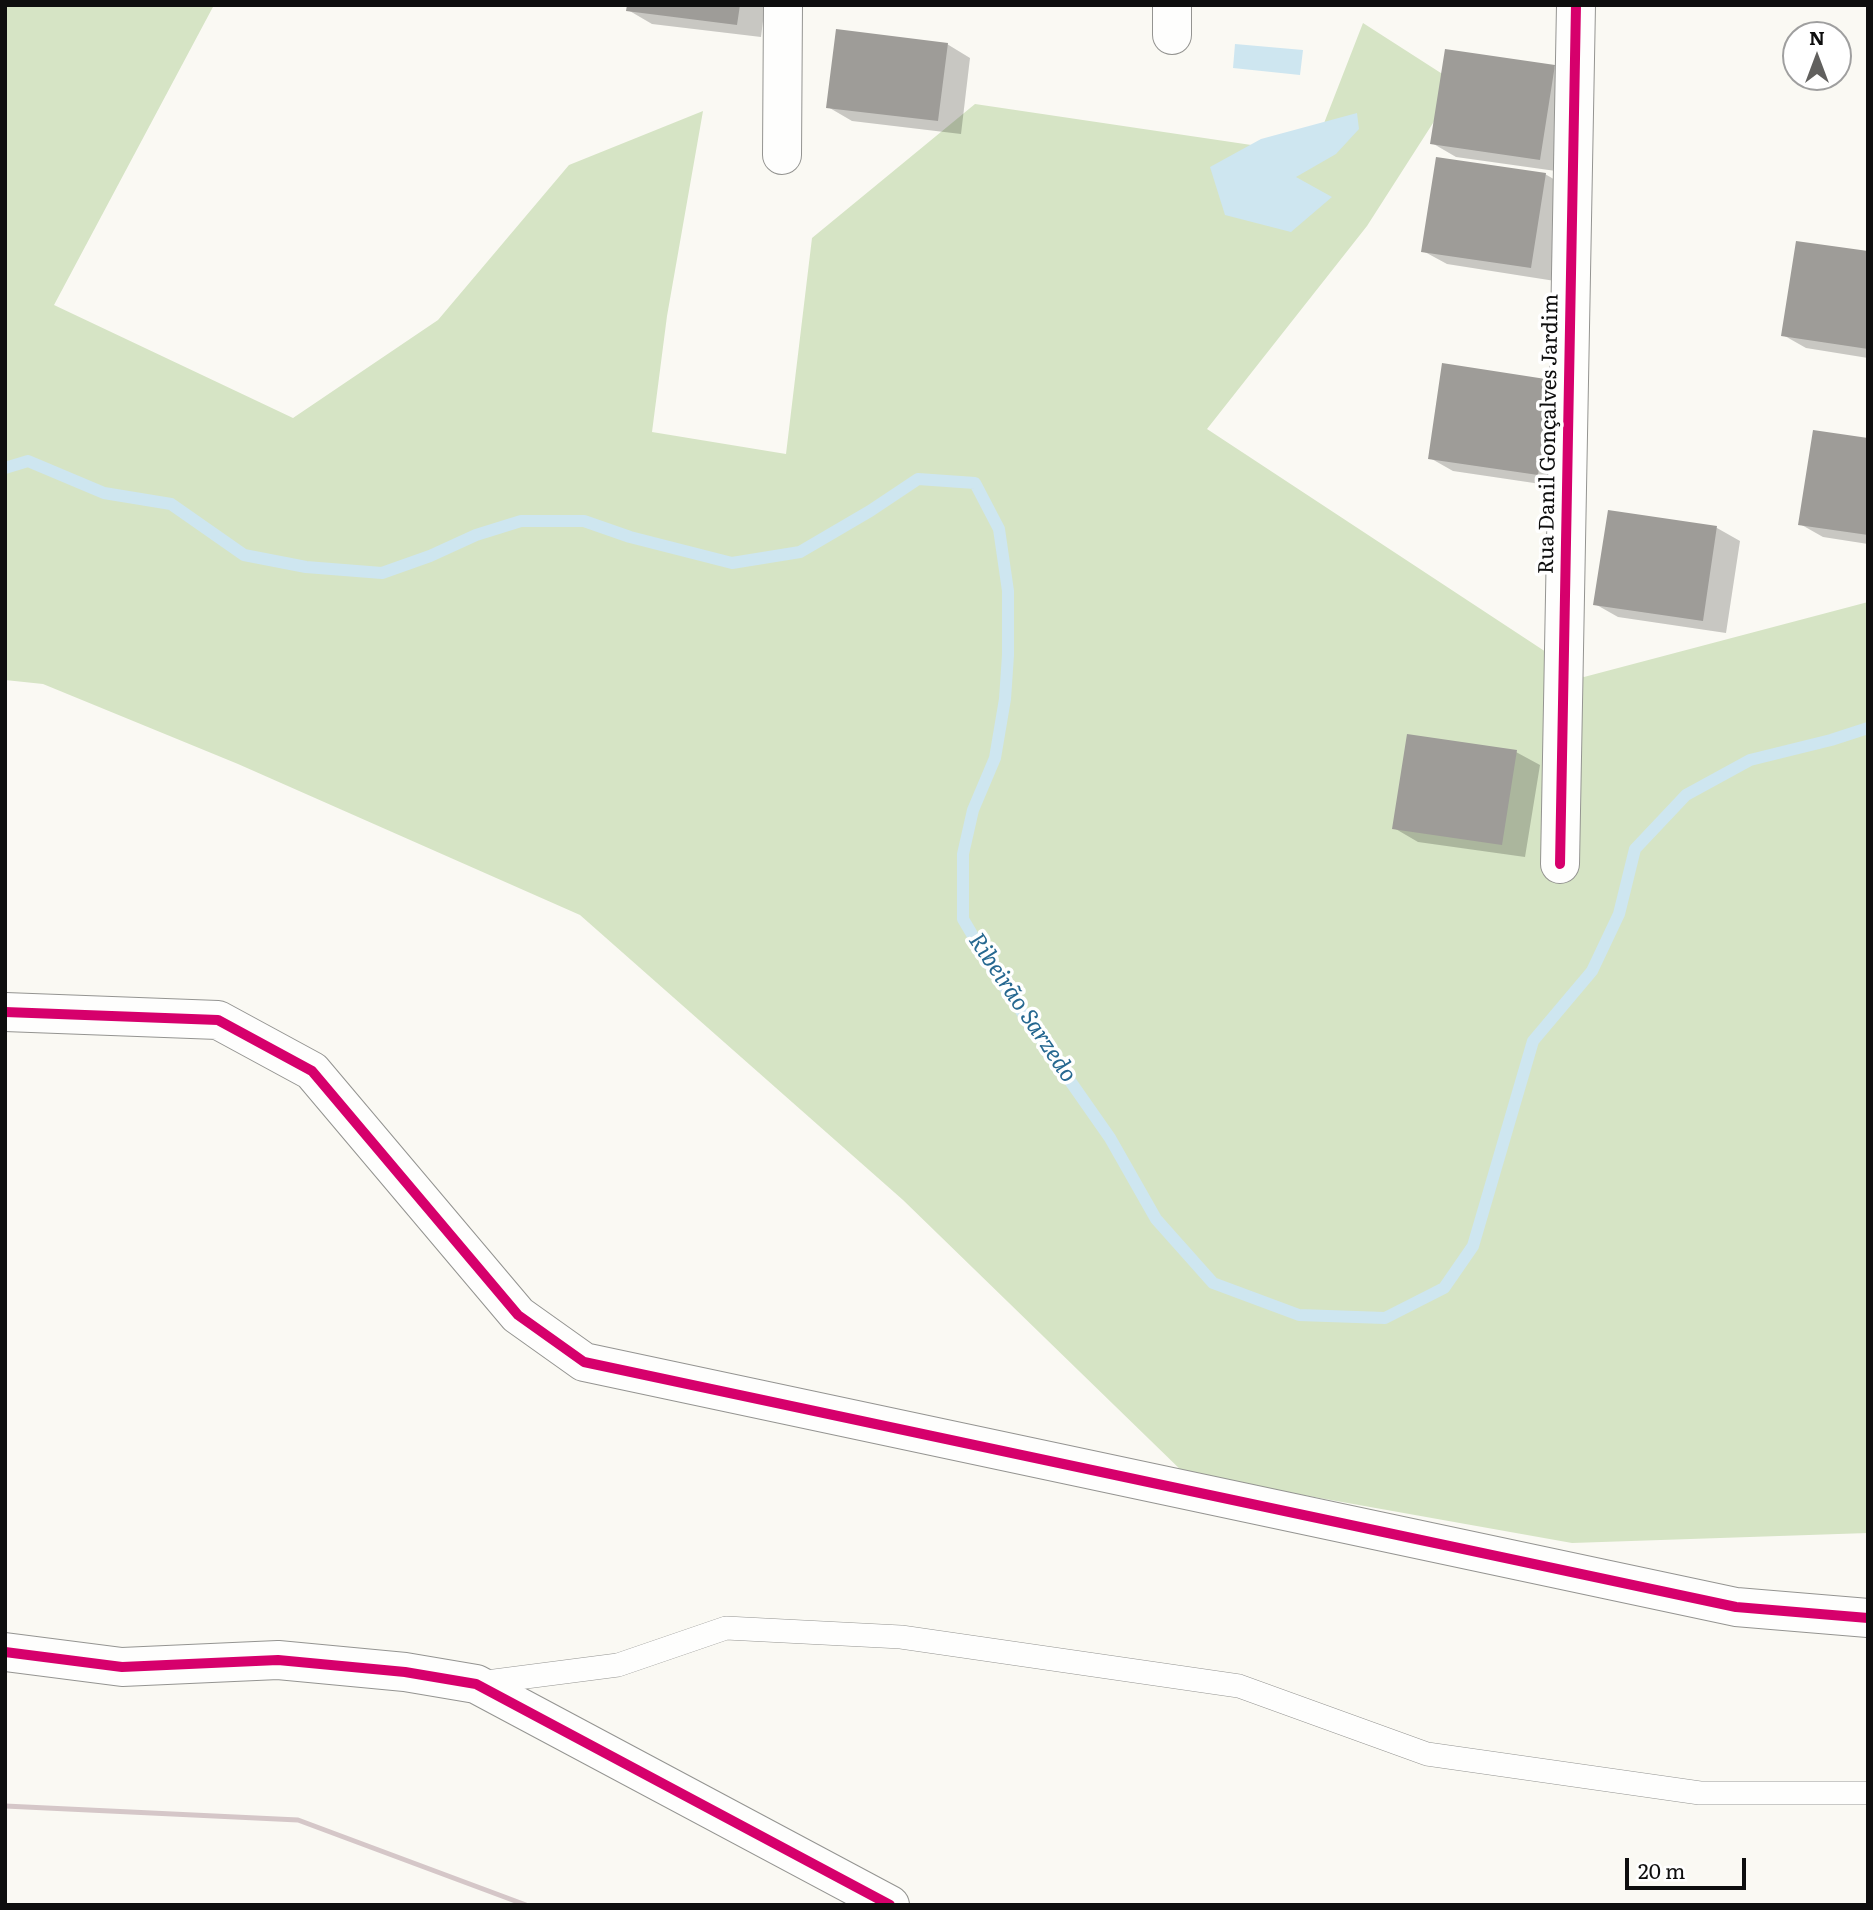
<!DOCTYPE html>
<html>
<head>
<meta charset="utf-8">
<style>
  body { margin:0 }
  #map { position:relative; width:1873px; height:1910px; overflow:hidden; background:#faf9f3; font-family:Literata,serif }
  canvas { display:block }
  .frame { position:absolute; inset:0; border:7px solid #0e0e0e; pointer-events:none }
  .north { position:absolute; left:1782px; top:21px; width:70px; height:70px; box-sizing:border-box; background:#fff; border:2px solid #9f9f9f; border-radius:50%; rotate:0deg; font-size:19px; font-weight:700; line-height:28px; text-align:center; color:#0e0e0e }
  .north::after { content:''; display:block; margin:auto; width:24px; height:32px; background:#61605e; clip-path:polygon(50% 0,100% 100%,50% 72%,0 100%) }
  .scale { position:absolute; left:1625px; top:1858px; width:121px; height:32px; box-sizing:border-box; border:4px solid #0e0e0e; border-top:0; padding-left:9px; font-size:21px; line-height:24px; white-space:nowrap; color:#0e0e0e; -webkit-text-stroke:5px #fff; paint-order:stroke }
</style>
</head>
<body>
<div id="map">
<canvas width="1873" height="1910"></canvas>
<div class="frame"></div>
<div class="north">N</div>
<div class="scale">20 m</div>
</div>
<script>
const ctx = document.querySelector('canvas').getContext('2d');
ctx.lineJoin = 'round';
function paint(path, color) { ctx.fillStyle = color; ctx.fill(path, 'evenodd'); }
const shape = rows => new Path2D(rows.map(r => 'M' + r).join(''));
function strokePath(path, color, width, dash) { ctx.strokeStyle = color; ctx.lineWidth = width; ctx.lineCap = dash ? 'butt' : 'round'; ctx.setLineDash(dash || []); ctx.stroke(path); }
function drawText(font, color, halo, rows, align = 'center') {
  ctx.font = font + ' Literata,serif'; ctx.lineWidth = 7; ctx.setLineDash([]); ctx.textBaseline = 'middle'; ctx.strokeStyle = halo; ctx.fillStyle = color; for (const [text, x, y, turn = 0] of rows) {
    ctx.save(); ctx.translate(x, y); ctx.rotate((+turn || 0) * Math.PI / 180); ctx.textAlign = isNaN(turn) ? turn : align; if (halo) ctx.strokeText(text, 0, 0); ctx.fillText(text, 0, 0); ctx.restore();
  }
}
const forest = shape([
  [5,5,214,5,54,305,293,418,438,320,569,165,703,111,667,316,652,432,786,454,812,238,975,104,1312,154,1363,23,1458,84,1367,226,1207,429,1584,677,1868,602,1868,1533,1572,1543,1185,1474,903,1200,580,915,238,764,43,684,5,680]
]);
const water = shape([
  [1235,44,1303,50,1300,75,1233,68],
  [1357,113,1359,129,1336,154,1296,177,1332,197,1291,232,1225,215,1210,167,1261,139]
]);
const shadow = shape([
  [629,5,765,5,761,37,652,24,628,10],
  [947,44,970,58,961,134,852,121,828,107],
  [1554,67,1577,81,1563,172,1456,157,1432,143],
  [1545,174,1569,188,1555,281,1447,264,1423,251],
  [1868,253,1868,358,1806,348,1783,335],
  [1551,381,1561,487,1453,471,1430,458],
  [1868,440,1868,544,1823,537,1800,524],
  [1609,512,1717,528,1740,541,1726,633,1618,617,1595,604],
  [1516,752,1540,765,1525,857,1418,842,1394,828]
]);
const stream = shape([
  [5,468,28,461,104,493,171,504,244,555,306,567,382,573,430,556,476,535,521,521,584,521,630,537,732,563,800,552,870,511,918,479,975,483,999,529,1008,591,1008,655,1005,699,995,758,973,810,963,854,963,919,996,975,1110,1138,1156,1219,1213,1283,1299,1315,1385,1318,1444,1288,1473,1246,1533,1041,1592,971,1619,914,1635,849,1686,795,1750,760,1831,740,1868,728]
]);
const building = shape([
  [627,5,740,5,737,25,626,11],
  [836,29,948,43,938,121,826,108],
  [1445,49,1555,65,1540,160,1430,144],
  [1436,157,1546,173,1531,268,1421,252],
  [1796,241,1868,251,1868,349,1781,336],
  [1442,363,1552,380,1538,475,1428,459],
  [1813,430,1868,438,1868,535,1798,525],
  [1608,510,1717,526,1703,621,1593,605],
  [1407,734,1517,750,1502,845,1392,829]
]);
const lane = shape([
  [479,1683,618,1665,726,1628,901,1637,1239,1686,1427,1754,1700,1793,1868,1793]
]);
const street = shape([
  [1172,35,1172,5],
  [782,155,783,5],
  [1560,864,1576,5],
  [5,1012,218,1020,312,1071,518,1315,584,1362,1736,1607,1868,1618],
  [5,1652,122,1667,278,1660,405,1672,476,1684,890,1905]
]);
const rail = shape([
  [5,1806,298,1820,526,1905]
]);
const cycleway = shape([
  [1560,864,1576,5],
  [5,1012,218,1020,312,1071,518,1315,584,1362,1736,1607,1868,1618],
  [5,1652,122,1667,278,1660,405,1672,476,1684,890,1905]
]);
const streetNames = [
  ["Rua Danil Gonçalves Jardim",1549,434,-89]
];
const waterNames = [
  ["Ribeirão Sarzedo",1022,1008,56]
];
paint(forest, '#d6e4c5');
paint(water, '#cee6f0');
paint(shadow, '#0003');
strokePath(stream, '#cee6f0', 12);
paint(building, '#9e9c98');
strokePath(lane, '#949491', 24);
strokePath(street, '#949491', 40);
strokePath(lane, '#fefefd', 23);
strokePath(street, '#fefefd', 38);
strokePath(rail, '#d5c7c8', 5);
strokePath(cycleway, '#d6006c', 10);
drawText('21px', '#0e0e0e', '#fff', streetNames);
drawText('italic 23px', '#266890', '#fff', waterNames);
</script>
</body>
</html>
